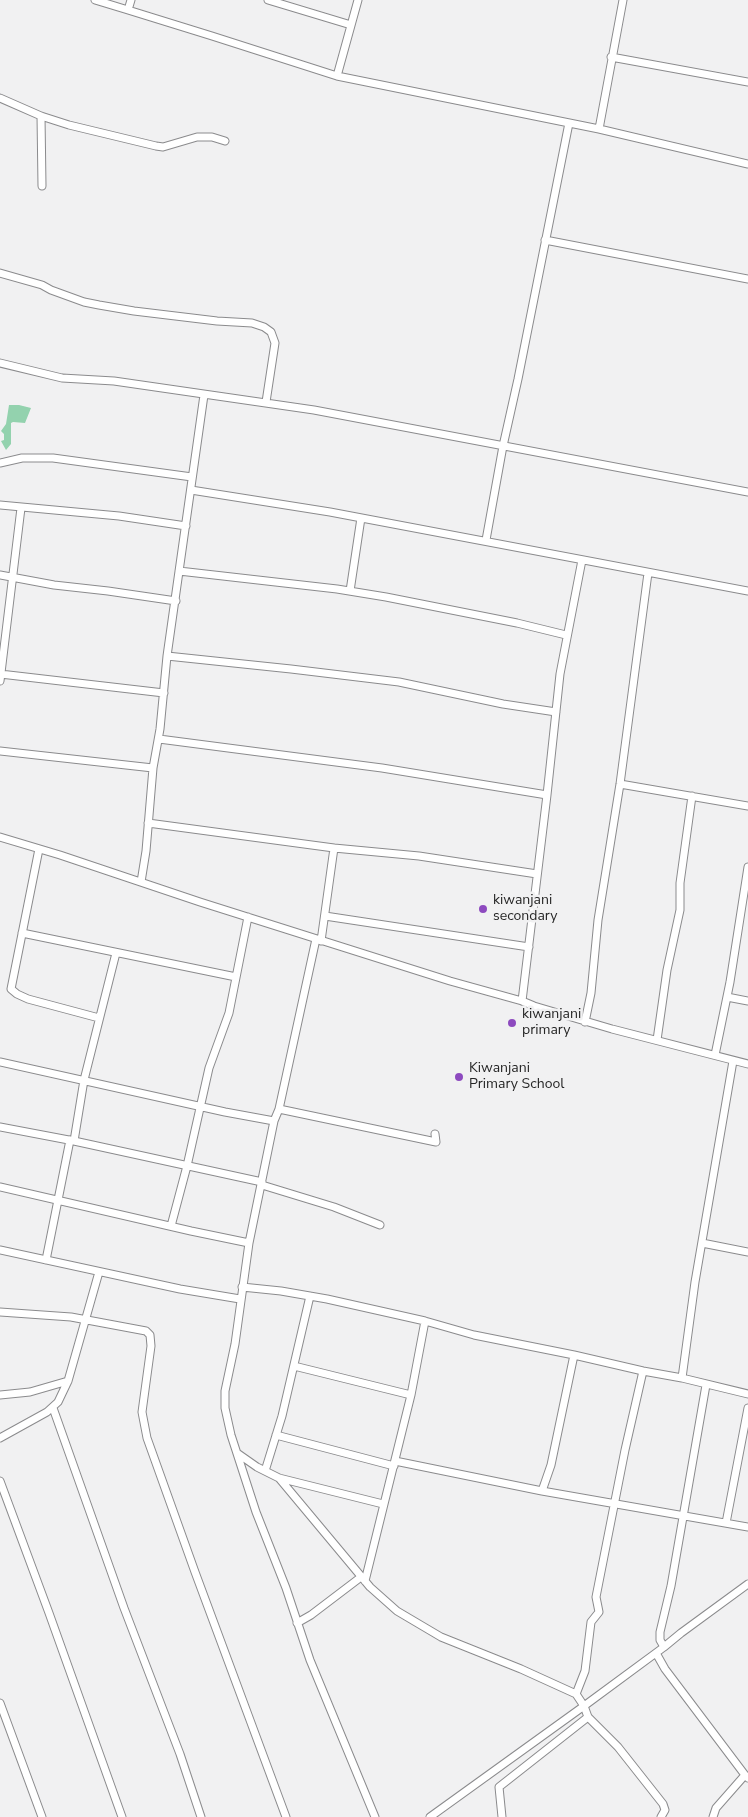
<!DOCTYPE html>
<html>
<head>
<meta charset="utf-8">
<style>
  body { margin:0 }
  canvas { display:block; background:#f1f1f2 }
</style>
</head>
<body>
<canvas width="748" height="1817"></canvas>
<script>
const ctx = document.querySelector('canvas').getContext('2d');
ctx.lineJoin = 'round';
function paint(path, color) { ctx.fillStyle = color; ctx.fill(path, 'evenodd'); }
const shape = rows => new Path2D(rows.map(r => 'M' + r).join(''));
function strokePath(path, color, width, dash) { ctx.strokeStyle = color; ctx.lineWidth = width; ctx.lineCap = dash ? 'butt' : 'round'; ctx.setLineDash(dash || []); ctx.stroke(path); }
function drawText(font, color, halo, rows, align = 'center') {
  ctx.font = font + ' "Nunito Sans",sans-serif'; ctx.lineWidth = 5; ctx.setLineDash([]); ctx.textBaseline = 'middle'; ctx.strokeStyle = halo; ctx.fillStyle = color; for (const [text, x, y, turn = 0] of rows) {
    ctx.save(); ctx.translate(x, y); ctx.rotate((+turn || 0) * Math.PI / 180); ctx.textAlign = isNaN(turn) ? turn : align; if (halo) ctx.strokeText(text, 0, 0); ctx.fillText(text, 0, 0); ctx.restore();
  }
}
const forest = shape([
  [9,405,19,405,31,408,25,423,13,422,11,423,11,444,6,450,1,441,4,440,4,434,1,431,6,424]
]);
const minor = shape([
  [95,0,128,10,131,0],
  [268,0,351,25],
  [128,10,212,36,337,76,599,129,748,164],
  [611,57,748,82],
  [337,76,358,0],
  [0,98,41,116,69,125,156,146,163,147,197,137,212,137,225,141],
  [41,116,42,186],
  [599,129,623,0],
  [545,240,748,279],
  [0,273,42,285,51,290,84,302,99,305,134,311,217,321,252,323,264,327,271,332,275,343,266,402],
  [0,363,62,378,114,381,314,410,748,492],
  [0,463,22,458,53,458,192,477],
  [191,490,330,512,748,591],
  [0,505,119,516,186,526],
  [486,540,503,446,518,379,569,123],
  [179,571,337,589,386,597,517,623,566,635],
  [0,575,54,585,108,591,176,601],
  [350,591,361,518],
  [167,656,291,669,399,682,503,704,556,712],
  [0,674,164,693],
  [0,681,21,508],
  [159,739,382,768,547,795],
  [0,751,153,768],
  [620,784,748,806],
  [148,823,334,848,419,856,537,874],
  [0,837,60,855,200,902,450,981,522,1001,534,1006,612,1029,748,1064],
  [39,849,11,989,17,994,28,999,99,1018],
  [141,882,146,851,153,768,160,729,167,656,204,395],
  [325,916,529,947],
  [22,933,236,977],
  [316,939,279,1109,274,1121,249,1243,235,1344,225,1391,225,1408,231,1435,256,1512,286,1588,310,1660,375,1817],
  [321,941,334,848],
  [727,997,748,1001],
  [522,1001,547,795,560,674,582,560],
  [585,1022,591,993,598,920,620,784,648,573],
  [657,1040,667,970,680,910,680,883,692,796],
  [715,1055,730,982,748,867],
  [0,1062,225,1112,274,1121],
  [279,1109,436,1142,435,1134],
  [0,1127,74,1141,262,1182],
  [74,1141,84,1080,116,953],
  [262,1185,334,1207,380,1225],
  [0,1187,191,1231,249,1243],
  [171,1226,187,1166,209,1068,229,1013,248,917],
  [702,1243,748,1252],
  [0,1250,180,1289,240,1299],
  [46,1260,70,1140],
  [242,1287,281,1291,327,1299,425,1321,474,1335,574,1355,643,1371,682,1378,748,1394],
  [0,1312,71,1317,146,1331,150,1335,151,1346,142,1412,147,1438,195,1572,286,1817],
  [294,1366,411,1395],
  [643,1371,625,1450,596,1597,599,1612,591,1622,585,1671,576,1694,584,1706,588,1717,618,1747,663,1804,665,1810,661,1817],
  [682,1378,695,1282,733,1061],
  [0,1395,30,1392,68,1381],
  [53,1408,124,1608,180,1754,201,1817],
  [276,1435,394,1466],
  [0,1438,47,1412,58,1402,68,1381,99,1272],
  [237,1453,257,1467,279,1478,383,1504],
  [395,1461,542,1491,748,1527],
  [265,1471,282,1416,310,1296],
  [279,1478,370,1587,397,1611,441,1637,521,1669,576,1694],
  [0,1481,49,1613,122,1817],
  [542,1491,551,1465,574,1355],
  [726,1523,748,1408],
  [365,1581,411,1395,425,1321],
  [297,1623,311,1615,361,1577],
  [664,1647,660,1640,660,1632,671,1586,706,1385],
  [656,1653,665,1669,745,1775],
  [0,1703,42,1817],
  [430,1817,584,1706,664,1647,681,1633,748,1584],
  [502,1817,499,1787,588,1717],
  [713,1817,716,1808,745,1775,748,1778]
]);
const markers = [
  [483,909,5,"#8d4abf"],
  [512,1023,5,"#8d4abf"],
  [459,1077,5,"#8d4abf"]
];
const poiNames = [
  ["kiwanjani",493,901],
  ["secondary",493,917],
  ["kiwanjani",522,1015],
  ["primary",522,1031],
  ["Kiwanjani",469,1069],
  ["Primary School",469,1085]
];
paint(forest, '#93d2ae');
strokePath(minor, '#8b8b8d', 9);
strokePath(minor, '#fff', 7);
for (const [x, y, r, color] of markers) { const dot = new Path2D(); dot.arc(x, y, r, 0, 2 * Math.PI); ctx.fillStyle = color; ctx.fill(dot); strokePath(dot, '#f1f1f2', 2); }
drawText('14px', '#262626', '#f1f1f2', poiNames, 'left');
</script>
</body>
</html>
